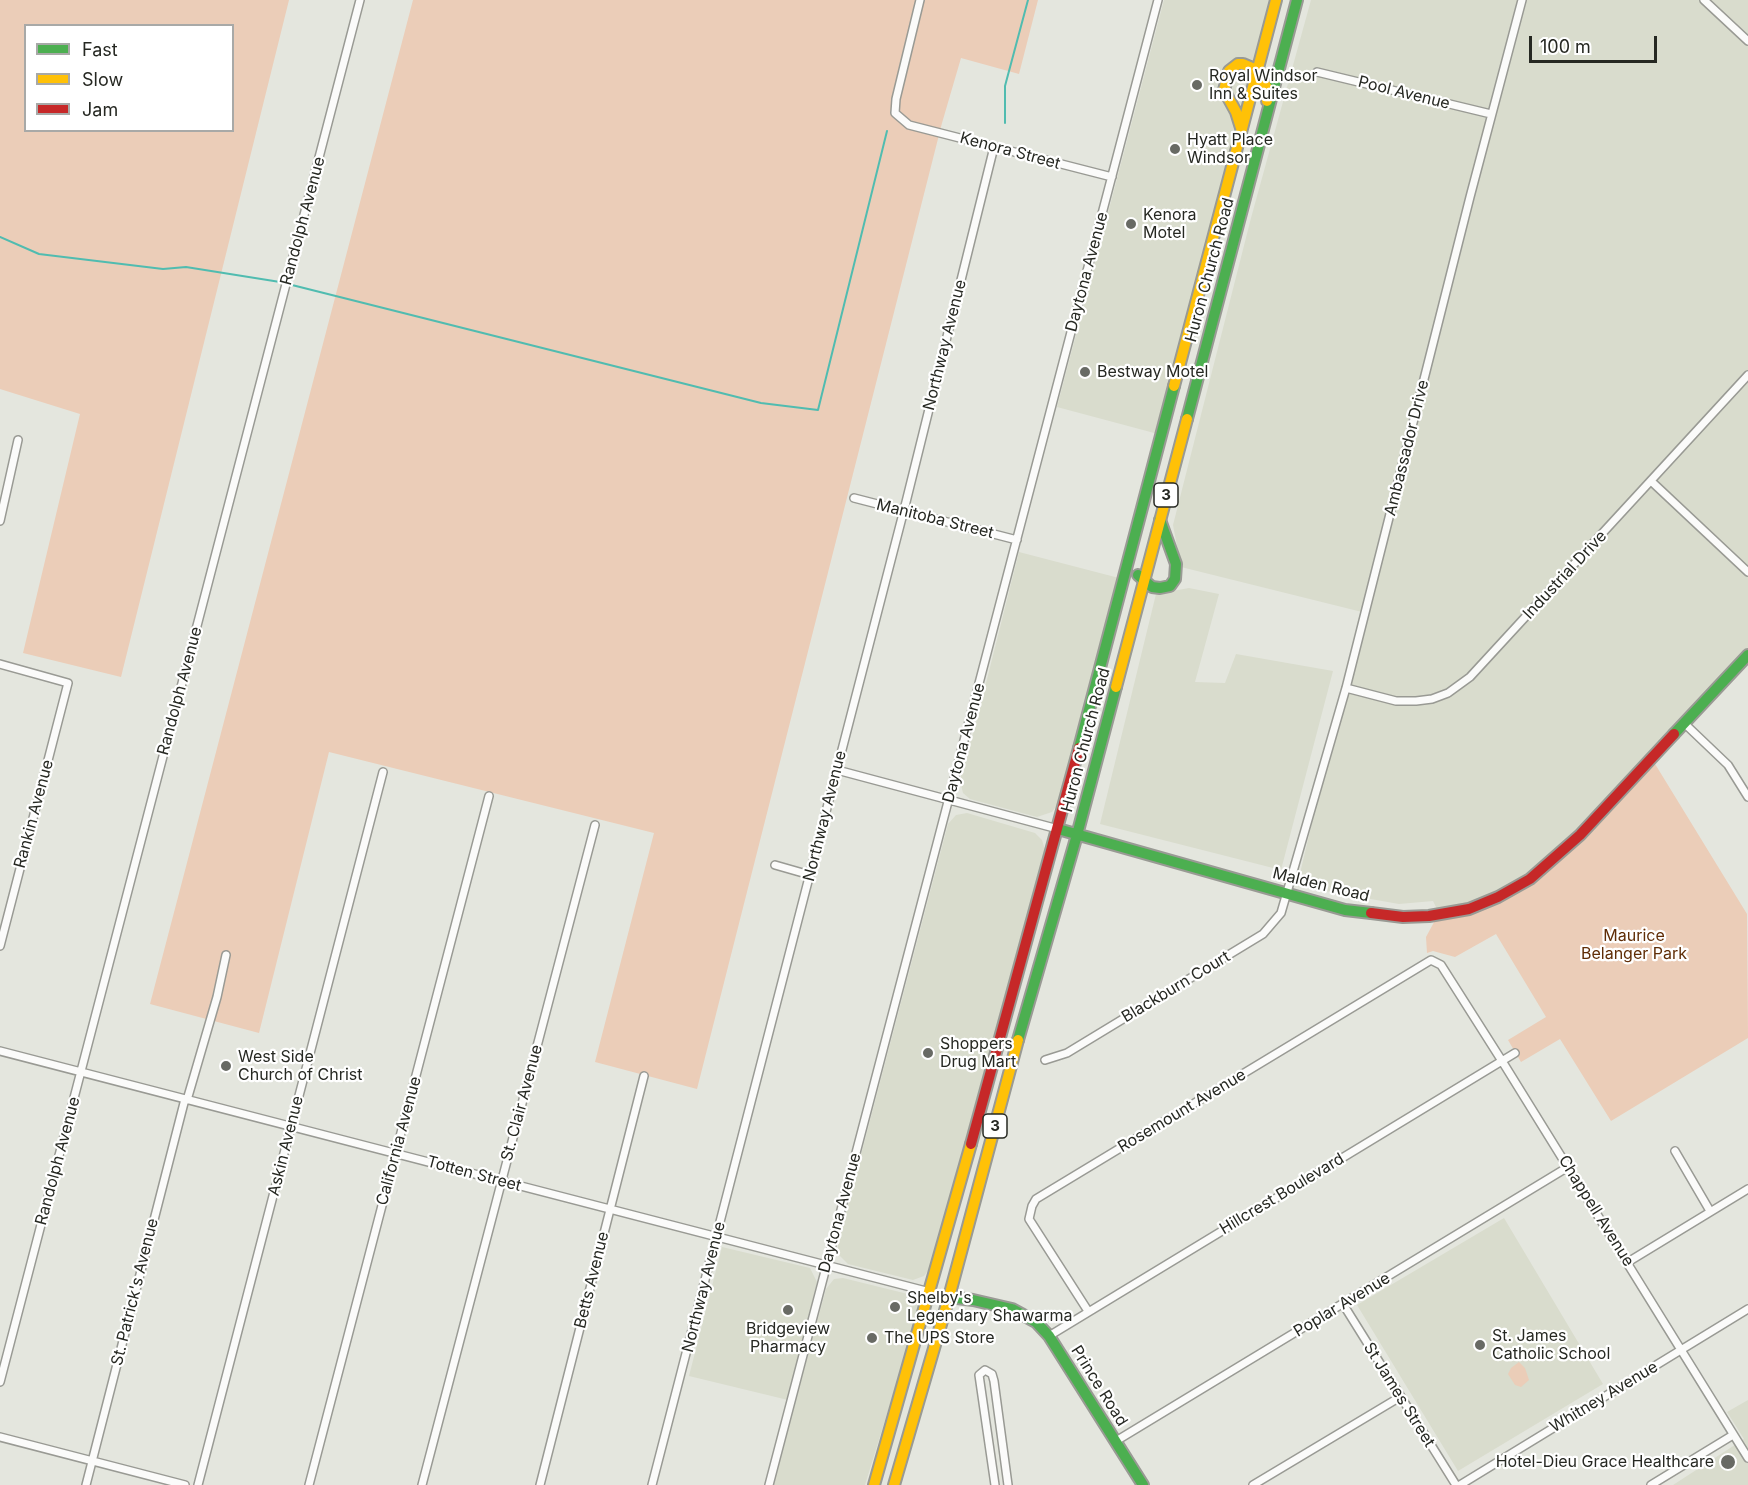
<!DOCTYPE html>
<html>
<head>
<meta charset="utf-8">
<style>
  body { margin:0 }
  #map { position:relative; width:1748px; height:1485px; overflow:hidden; background:#e4e6de; font-family:Inter,sans-serif }
  canvas { display:block }
  .legend { position:absolute; left:24px; top:24px; width:210px; height:108px; box-sizing:border-box; background:#fff; border:2px solid #a8a9a7; margin:0; padding:8px 10px; list-style:none; font-size:18px; color:#262822 }
  .legend li { display:flex; align-items:center; gap:12px; height:30px }
  .legend b { width:30px; border:2px solid #a8a9a7 }
  .scale { position:absolute; left:1529px; top:36px; width:128px; height:27px; box-sizing:border-box; border:3px solid #262822; border-top:0; padding-left:8px; font-size:18px; line-height:21px; white-space:nowrap; color:#262822; -webkit-text-stroke:4px #fff; paint-order:stroke }
</style>
</head>
<body>
<div id="map">
<canvas width="1748" height="1485"></canvas>
<ul class="legend">
<li><b style="height:8px;background:#4caf50"></b>Fast</li>
<li><b style="height:8px;background:#ffc107"></b>Slow</li>
<li><b style="height:8px;background:#c62828"></b>Jam</li>
</ul>
<div class="scale">100 m</div>
</div>
<script>
const ctx = document.querySelector('canvas').getContext('2d');
ctx.lineJoin = 'round';
function paint(path, color) { ctx.fillStyle = color; ctx.fill(path, 'evenodd'); }
const shape = rows => new Path2D(rows.map(r => 'M' + r).join(''));
function strokePath(path, color, width, dash) { ctx.strokeStyle = color; ctx.lineWidth = width; ctx.lineCap = dash ? 'butt' : 'round'; ctx.setLineDash(dash || []); ctx.stroke(path); }
function drawText(font, color, halo, rows, align = 'center') {
  ctx.font = font + ' Inter,sans-serif'; ctx.lineWidth = 4.5; ctx.setLineDash([]); ctx.textBaseline = 'middle'; ctx.strokeStyle = halo; ctx.fillStyle = color; for (const [text, x, y, turn = 0] of rows) {
    ctx.save(); ctx.translate(x, y); ctx.rotate((+turn || 0) * Math.PI / 180); ctx.textAlign = isNaN(turn) ? turn : align; if (halo) ctx.strokeText(text, 0, 0); ctx.fillText(text, 0, 0); ctx.restore();
  }
}
const built = shape([
  [1164,0,1270,0,1158,434,1057,407],
  [1311,0,1748,0,1748,655,1550,865,1478,905,1439,913,1433,901,1399,904,1297,886,1362,612,1181,567,1173,525,1251,218],
  [1019,552,1119,578,1060,801,1052,812,1037,817,970,799,963,793,961,785,961,775,975,727],
  [1189,588,1219,594,1195,682,1225,683,1236,654,1333,671,1281,870,1100,824,1156,594],
  [967,813,1035,833,1042,840,1045,850,930,1268,924,1276,913,1280,848,1264,838,1254,838,1242,948,824,956,815],
  [1504,1218,1603,1384,1458,1471,1357,1305],
  [722,1247,810,1268,817,1282,788,1400,689,1376],
  [843,1278,912,1295,919,1302,919,1310,865,1485,772,1485,826,1289,834,1279],
  [1748,1400,1748,1485,1673,1485,1744,1439,1727,1412]
]);
const green = shape([
  [0,0,289,0,121,677,23,653,80,414,0,389],
  [26,26,232,26,232,130,26,130],
  [413,0,1038,0,1019,74,961,58,942,123,697,1089,595,1062,654,833,329,752,259,1033,150,1004],
  [1652,759,1747,914,1748,1038,1611,1121,1560,1039,1521,1062,1508,1040,1546,1017,1496,934,1455,957,1433,951,1427,953,1426,937,1439,913,1478,905,1550,865],
  [1519,1362,1525,1368,1529,1380,1521,1387,1515,1385,1508,1374,1511,1368]
]);
const stream = shape([
  [1005,123,1005,86,1028,0],
  [0,237,39,254,163,269,186,267,280,282],
  [292,285,761,403,818,410,887,131]
]);
const street = shape([
  [920,0,896,99,895,113,909,125,1112,177],
  [1704,0,1748,41],
  [1317,72,1491,114],
  [1651,481,1748,572],
  [854,498,1017,540],
  [0,521,18,440],
  [0,664,68,683,0,946],
  [1346,688,1396,701,1416,701,1432,699,1448,693,1470,677,1748,375],
  [1685,724,1728,765,1748,797],
  [837,770,1058,829],
  [775,865,810,875],
  [0,1051,949,1297],
  [1045,1060,1067,1053,1263,934,1281,913,1346,688,1470,197,1522,0],
  [187,1100,217,997,226,955],
  [1675,1151,1710,1211],
  [1628,1262,1748,1189],
  [1343,1304,1456,1485],
  [1088,1311,1029,1219,1032,1206,1036,1199,1431,960,1441,965,1502,1061,1748,1458],
  [1049,1336,1515,1053],
  [0,1382,360,0],
  [0,1437,185,1485],
  [1116,1441,1568,1167],
  [86,1485,185,1099],
  [198,1485,383,772],
  [309,1485,489,796],
  [422,1485,595,825],
  [540,1485,644,1076],
  [652,1485,906,502,994,147],
  [769,1485,1158,0],
  [995,1485,979,1375,985,1370,992,1374,994,1381,1008,1485],
  [1253,1485,1400,1397],
  [1460,1485,1748,1309],
  [1651,1485,1733,1435]
]);
const fast = shape([
  [1187,419,1297,0],
  [1138,575,1152,587,1160,588,1170,586,1175,579,1176,564,1160,520],
  [1674,734,1748,655],
  [1079,748,1174,386],
  [1058,829,1345,910,1371,913],
  [1018,1040,1077,835,1116,687],
  [949,1297,973,1300,1012,1309,1036,1322,1049,1336,1143,1485]
]);
const slow = shape([
  [1241,128,1236,112,1224,90,1229,71,1238,64,1243,64,1257,70,1267,88,1267,101],
  [1174,386,1276,0],
  [1116,687,1187,419],
  [874,1485,971,1144],
  [894,1485,949,1297,1018,1040]
]);
const jam = shape([
  [1371,913,1403,917,1429,916,1469,909,1498,897,1530,879,1580,835,1674,734],
  [971,1144,1079,748]
]);
const markers = [
  [1197,85,6,"#686a64"],
  [1175,149,6,"#686a64"],
  [1131,224,6,"#686a64"],
  [1085,372,6,"#686a64"],
  [928,1053,6,"#686a64"],
  [226,1066,6,"#686a64"],
  [895,1307,6,"#686a64"],
  [788,1310,6,"#686a64"],
  [872,1338,6,"#686a64"],
  [1480,1345,6,"#686a64"],
  [1728,1462,8,"#686a64"]
];
const shields = [
  [1166,495,24],
  [995,1126,24]
];
const shieldNames = [
  ["3",1166,495],
  ["3",995,1126]
];
const poiNames = [
  ["Royal Windsor",1209,76],
  ["Inn & Suites",1209,94],
  ["Hyatt Place",1187,140],
  ["Windsor",1187,158],
  ["Kenora",1143,215],
  ["Motel",1143,233],
  ["Bestway Motel",1097,372],
  ["Shoppers",940,1044],
  ["Drug Mart",940,1062],
  ["West Side",238,1057],
  ["Church of Christ",238,1075],
  ["Shelby's",907,1298],
  ["Legendary Shawarma",907,1316],
  ["Bridgeview",788,1329,"center"],
  ["Pharmacy",788,1347,"center"],
  ["St. James",1492,1336],
  ["Catholic School",1492,1354],
  ["The UPS Store",884,1338],
  ["Hotel-Dieu Grace Healthcare",1714,1462,"right"]
];
const streetNames = [
  ["Pool Avenue",1404,93,14],
  ["Kenora Street",1010,151,15],
  ["Randolph Avenue",303,221,-75],
  ["Huron Church Road",1210,270,-75],
  ["Daytona Avenue",1087,272,-75],
  ["Northway Avenue",945,345,-76],
  ["Ambassador Drive",1407,448,-76],
  ["Manitoba Street",935,519,14],
  ["Industrial Drive",1565,575,-47],
  ["Randolph Avenue",180,691,-75],
  ["Huron Church Road",1086,740,-75],
  ["Daytona Avenue",964,743,-75],
  ["Rankin Avenue",34,814,-75],
  ["Northway Avenue",825,816,-76],
  ["Malden Road",1321,885,14],
  ["Blackburn Court",1176,987,-31],
  ["St. Clair Avenue",522,1103,-75],
  ["Rosemount Avenue",1182,1111,-31],
  ["California Avenue",399,1141,-75],
  ["Askin Avenue",286,1146,-76],
  ["Randolph Avenue",58,1161,-75],
  ["Totten Street",474,1174,15],
  ["Hillcrest Boulevard",1282,1194,-31],
  ["Chappell Avenue",1596,1211,58],
  ["Daytona Avenue",840,1213,-75],
  ["Betts Avenue",592,1280,-76],
  ["Northway Avenue",704,1287,-76],
  ["St. Patrick's Avenue",135,1292,-76],
  ["Poplar Avenue",1342,1305,-31],
  ["Prince Road",1099,1386,58],
  ["St James Street",1399,1395,58],
  ["Whitney Avenue",1604,1397,-31]
];
const parkNames = [
  ["Maurice",1634,936],
  ["Belanger Park",1634,954]
];
paint(built, '#d9dccd');
paint(green, '#ebcdb8');
strokePath(stream, '#50bcb0', 2);
strokePath(street, '#999a94', 10);
strokePath(fast, '#999a94', 14);
strokePath(slow, '#999a94', 14);
strokePath(jam, '#999a94', 14);
strokePath(street, '#fbfbfa', 7);
strokePath(fast, '#4caf50', 10);
strokePath(slow, '#ffc107', 10);
strokePath(jam, '#c62828', 10);
for (const [x, y, r, color] of markers) { const dot = new Path2D(); dot.arc(x, y, r, 0, 2 * Math.PI); ctx.fillStyle = color; ctx.fill(dot); strokePath(dot, '#fff', 2); }
for (const [x, y, w] of shields) { const box = new Path2D(); box.roundRect(x - w / 2, y - 12, w, 24, 4.5); ctx.fillStyle = '#fff'; ctx.fill(box); strokePath(box, '#262822', 1.5); }
drawText('bold 15px', '#262822', null, shieldNames);
drawText('16px', '#262822', '#fff', poiNames, 'left');
drawText('16px', '#262822', '#fff', streetNames);
drawText('16px', '#602d06', '#fff', parkNames);
</script>
</body>
</html>
